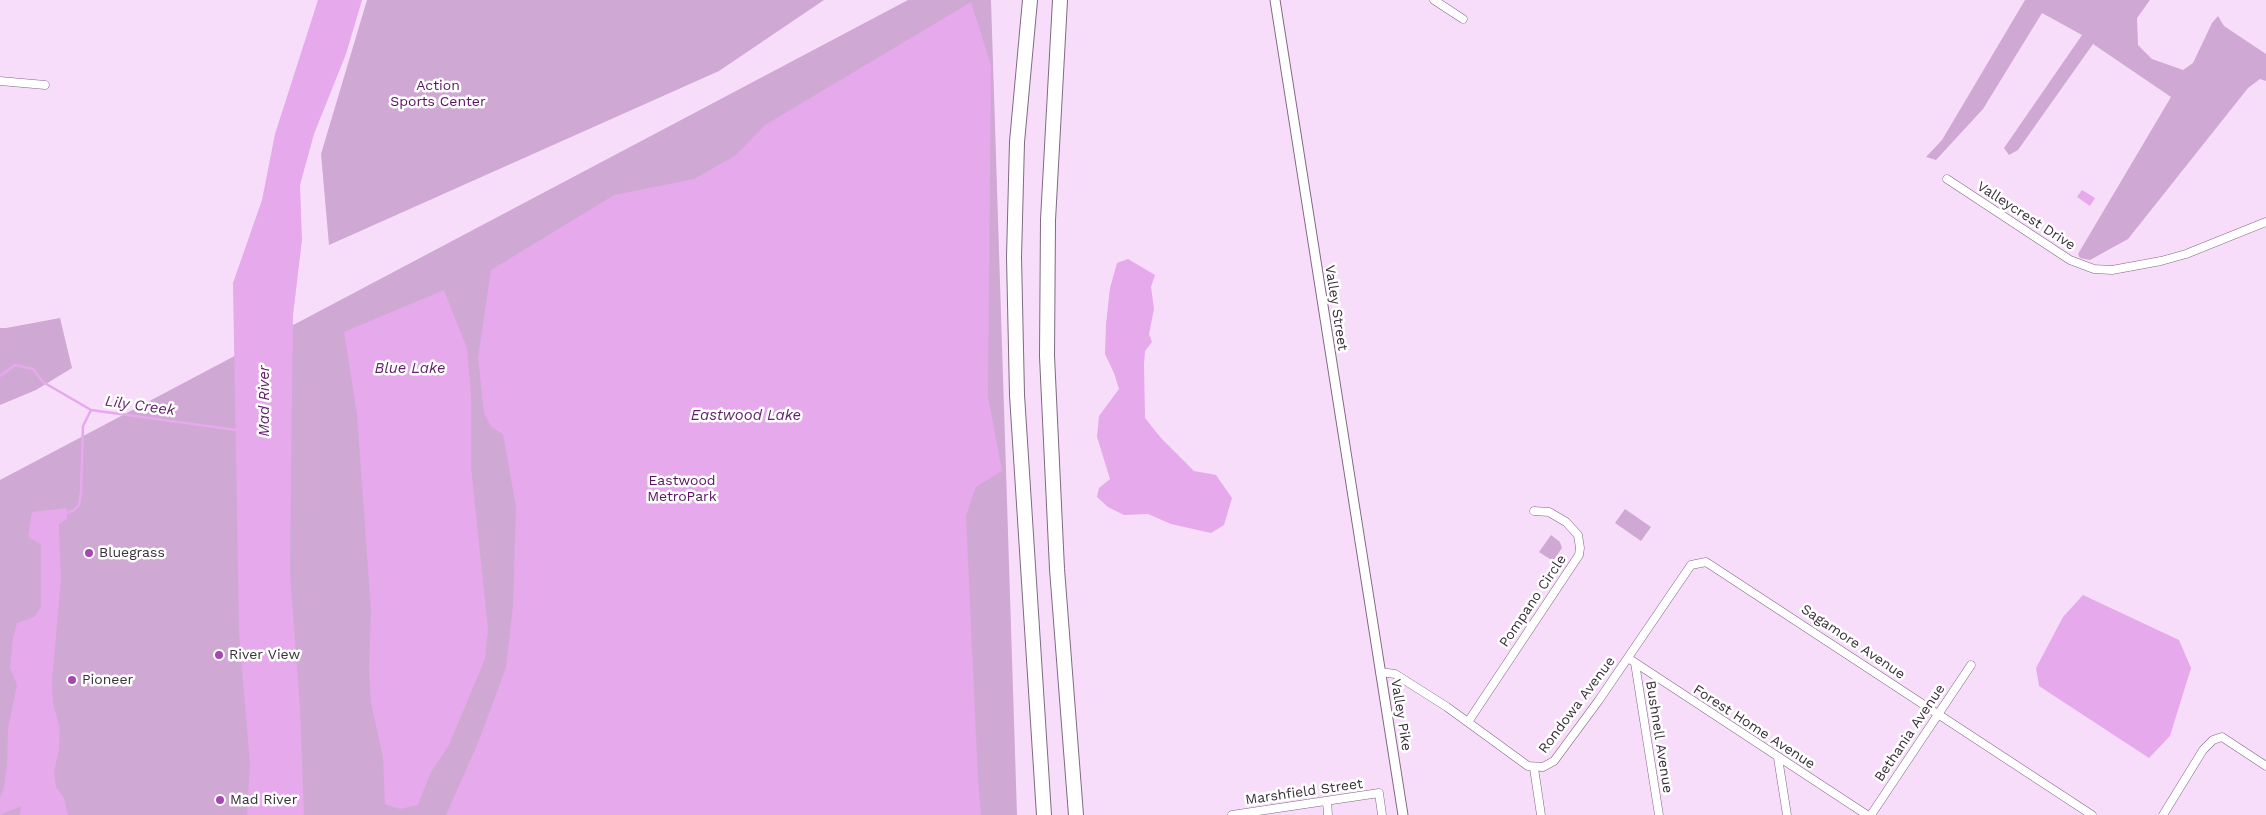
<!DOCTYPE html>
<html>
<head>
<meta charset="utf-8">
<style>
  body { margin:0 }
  canvas { display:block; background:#f7ddfa }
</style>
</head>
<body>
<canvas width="2266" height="815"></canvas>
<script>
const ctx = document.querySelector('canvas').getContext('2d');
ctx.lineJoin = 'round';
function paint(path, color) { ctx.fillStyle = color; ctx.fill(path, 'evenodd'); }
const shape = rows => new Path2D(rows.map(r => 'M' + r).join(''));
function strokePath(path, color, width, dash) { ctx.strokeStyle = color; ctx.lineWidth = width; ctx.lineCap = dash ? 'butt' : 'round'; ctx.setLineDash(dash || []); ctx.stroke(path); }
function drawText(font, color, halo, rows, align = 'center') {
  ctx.font = font + ' "Work Sans",sans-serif'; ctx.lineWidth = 5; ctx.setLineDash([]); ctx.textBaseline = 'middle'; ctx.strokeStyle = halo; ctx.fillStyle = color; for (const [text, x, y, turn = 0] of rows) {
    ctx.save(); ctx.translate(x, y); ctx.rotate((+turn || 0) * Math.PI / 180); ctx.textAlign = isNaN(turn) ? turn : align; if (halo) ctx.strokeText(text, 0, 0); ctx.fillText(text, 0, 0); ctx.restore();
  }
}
const green = shape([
  [367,0,824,0,719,71,329,245,321,154],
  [908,0,991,0,1017,815,0,815,0,480],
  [2025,0,2150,0,2137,18,2138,45,2152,59,2183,70,2193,63,2212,23,2218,16,2224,26,2266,54,2266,81,2260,79,2248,88,2128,239,2090,260,2080,258,2078,254,2171,97,2093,44,2018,150,2009,155,2004,148,2082,35,2042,13,1983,109,1936,160,1926,157,1942,140],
  [60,318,72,368,36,390,0,405,0,328,6,328],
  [1625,509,1651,527,1641,541,1615,523],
  [1551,535,1560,542,1562,548,1553,561,1539,552]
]);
const water = shape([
  [318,0,362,0,346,54,314,134,300,185,302,240,293,315,290,573,300,708,304,815,247,815,250,764,239,632,233,283,262,200,275,134],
  [971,2,991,65,988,396,1002,471,976,487,966,516,978,779,981,815,446,815,480,738,506,667,513,605,516,507,503,434,491,427,484,413,478,358,491,270,614,195,694,179,736,155,765,125],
  [2082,190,2095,198,2090,206,2077,197],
  [1128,259,1155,275,1151,287,1154,309,1149,334,1152,342,1145,351,1144,364,1145,418,1161,438,1194,471,1216,475,1232,498,1224,525,1211,533,1171,524,1148,514,1124,515,1108,507,1097,497,1099,488,1110,479,1097,437,1099,416,1119,389,1114,373,1105,354,1106,324,1110,288,1117,263],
  [444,290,467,348,471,395,471,466,488,629,485,659,449,745,430,774,418,805,400,809,385,804,383,758,371,703,369,670,371,610,357,414,344,332],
  [67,508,67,519,59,524,61,579,52,682,53,703,60,729,59,749,54,772,56,787,64,798,68,815,20,815,21,806,0,815,0,798,4,787,7,766,8,728,17,685,10,668,13,638,17,623,34,617,41,607,41,544,28,537,32,512],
  [2083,595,2179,640,2191,668,2170,736,2149,758,2039,686,2036,668,2063,617]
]);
const stream = shape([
  [0,376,15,365,33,369,43,382,91,410,236,430],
  [65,513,73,511,79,505,81,492,83,426,91,410]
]);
const minor = shape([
  [1434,0,1463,19],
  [0,81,45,85],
  [1947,179,2070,260,2094,269,2112,270,2161,261,2186,254,2266,222],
  [1628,658,1867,815],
  [1635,663,1659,815],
  [1380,672,1395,674,1447,707,1528,766,1543,767,1554,761,1599,700,1691,565,1706,562,2092,815],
  [1468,722,1579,555,1580,548,1578,535,1566,522,1549,512,1534,511],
  [1778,758,1787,815],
  [1534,768,1541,815],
  [1327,801,1328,815],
  [1232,815,1379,793,1382,815],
  [1871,815,1971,665],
  [2163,815,2203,750,2213,740,2222,737,2266,766]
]);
const tertiary = shape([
  [1275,0,1403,815]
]);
const motorway = shape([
  [1030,0,1017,142,1014,257,1017,395,1044,815],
  [1060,0,1048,220,1047,356,1057,569,1076,815]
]);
const markers = [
  [89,553,5,"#a447b0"],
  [219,655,5,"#a447b0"],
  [72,680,5,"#a447b0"],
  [220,800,5,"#a447b0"]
];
const parkNames = [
  ["Action",438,86],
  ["Sports Center",438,102],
  ["Eastwood",682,481],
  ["MetroPark",682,497]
];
const streetNames = [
  ["Valleycrest Drive",2026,216,33],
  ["Valley Street",1336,308,81],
  ["Pompano Circle",1533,601,-56],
  ["Sagamore Avenue",1853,642,34],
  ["Rondowa Avenue",1577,705,-53],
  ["Valley Pike",1401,715,81],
  ["Forest Home Avenue",1754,727,33],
  ["Bethania Avenue",1910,733,-56],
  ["Bushnell Avenue",1659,737,81],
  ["Marshfield Street",1304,792,-8]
];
const poiNames = [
  ["Bluegrass",99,553],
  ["River View",229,655],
  ["Pioneer",82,680],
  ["Mad River",230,800]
];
const waterNames = [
  ["Blue Lake",410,369],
  ["Mad River",265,401,-90],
  ["Lily Creek",140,406,8],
  ["Eastwood Lake",746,416]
];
paint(green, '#cfa8d4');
paint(water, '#e5a9ec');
strokePath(stream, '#e5a9ec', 2.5);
strokePath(minor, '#806983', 9);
strokePath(tertiary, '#806983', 11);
strokePath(motorway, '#806983', 16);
strokePath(minor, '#fff', 8);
strokePath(tertiary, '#fff', 9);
strokePath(motorway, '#fff', 14);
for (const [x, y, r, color] of markers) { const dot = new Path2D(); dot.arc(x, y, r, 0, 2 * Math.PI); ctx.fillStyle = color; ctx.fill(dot); strokePath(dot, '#fff', 2); }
drawText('14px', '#591262', '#fff', parkNames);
drawText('14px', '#392f3a', '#fff', streetNames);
drawText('14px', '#392f3a', '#fff', poiNames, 'left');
drawText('italic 15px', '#65206f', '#fff', waterNames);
</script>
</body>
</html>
